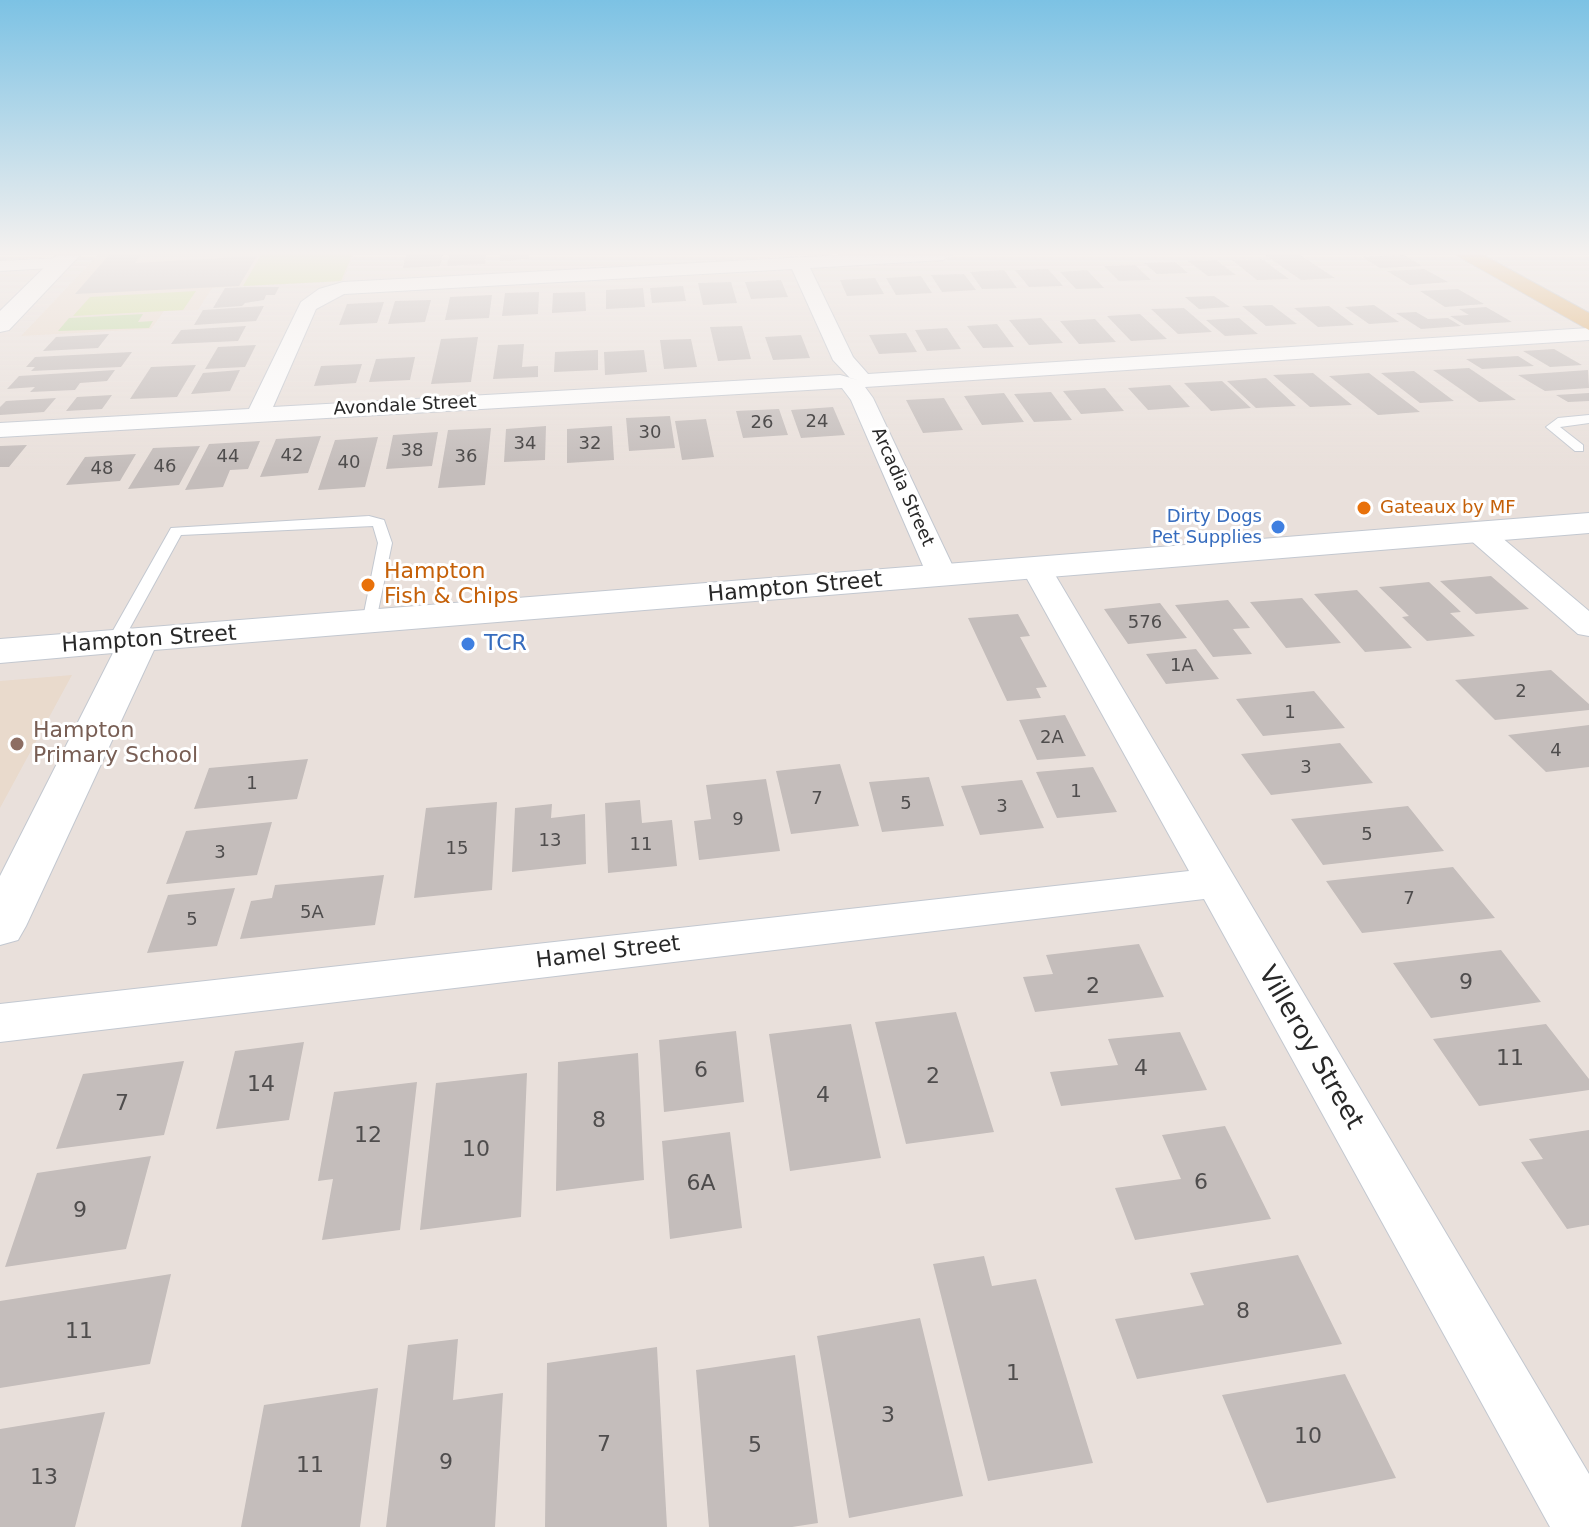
<!DOCTYPE html>
<html>
<head>
<meta charset="utf-8">
<style>
  body { margin:0 }
  canvas { display:block; background:#e9e0db }
</style>
</head>
<body>
<canvas width="1589" height="1527"></canvas>
<script>
const ctx = document.querySelector('canvas').getContext('2d');
ctx.lineJoin = 'round';
function paint(path, color) { ctx.fillStyle = color; ctx.fill(path, 'evenodd'); }
const shape = rows => new Path2D(rows.map(r => 'M' + r).join(''));
function strokePath(path, color, width, dash) { ctx.strokeStyle = color; ctx.lineWidth = width; ctx.lineCap = dash ? 'butt' : 'round'; ctx.setLineDash(dash || []); ctx.stroke(path); }
function drawText(font, color, halo, rows, align = 'center') {
  ctx.font = font + ' "DejaVu Sans",sans-serif'; ctx.lineWidth = 6; ctx.setLineDash([]); ctx.textBaseline = 'middle'; ctx.strokeStyle = halo; ctx.fillStyle = color; for (const [text, x, y, turn = 0] of rows) {
    ctx.save(); ctx.translate(x, y); ctx.rotate((+turn || 0) * Math.PI / 180); ctx.textAlign = isNaN(turn) ? turn : align; if (halo) ctx.strokeText(text, 0, 0); ctx.fillText(text, 0, 0); ctx.restore();
  }
}
const education = shape([
  [98,255,353,255,343,281,212,288,198,310,164,311,151,329,21,336],
  [72,675,0,808,0,681]
]);
const green = shape([
  [143,314,138,322,153,321,149,328,58,331,69,318]
]);
const pitch = shape([
  [261,255,352,255,341,281,243,286],
  [196,291,183,310,73,316,90,297]
]);
const building = shape([
  [109,255,141,255,135,263,257,256,239,286,75,294],
  [406,255,443,255,440,266,403,268],
  [449,255,486,255,485,264,447,266],
  [500,255,529,255,529,259,500,261],
  [1265,255,1300,255,1335,278,1301,280],
  [1404,255,1422,266,1380,268,1362,257],
  [1262,259,1289,279,1257,280,1232,260],
  [1216,260,1236,275,1208,276,1188,261],
  [1175,262,1188,273,1157,274,1144,263],
  [1135,265,1151,280,1119,281,1104,266],
  [1048,269,1063,286,1029,287,1015,270],
  [1424,269,1448,282,1410,285,1387,271],
  [1004,270,1017,288,982,289,970,272],
  [1087,270,1104,288,1076,289,1060,272],
  [964,274,976,290,942,292,931,275],
  [921,276,932,293,896,295,886,278],
  [875,278,884,294,847,296,840,280],
  [781,280,788,297,751,299,745,282],
  [731,282,737,303,703,305,698,283],
  [683,286,686,301,652,303,650,288],
  [249,287,279,287,275,295,266,295,264,300,245,303,242,306,213,308,225,288],
  [643,288,645,307,606,309,606,290],
  [1458,289,1484,304,1445,307,1420,291],
  [539,292,538,314,502,316,505,293],
  [585,292,586,311,552,313,553,293],
  [492,295,489,318,445,320,450,297],
  [1214,296,1230,307,1199,309,1185,297],
  [431,300,425,322,388,324,395,301],
  [384,302,377,323,339,325,347,304],
  [1272,305,1297,324,1266,326,1242,306],
  [1374,305,1399,322,1369,324,1345,307],
  [264,306,256,321,194,325,203,310],
  [1329,306,1354,325,1318,327,1294,308],
  [1486,307,1512,322,1465,325,1450,316,1469,315,1459,309],
  [1184,308,1212,332,1178,334,1151,309],
  [1416,312,1428,319,1448,318,1461,326,1421,329,1396,313],
  [1140,314,1167,339,1131,341,1107,316],
  [1041,318,1063,343,1029,345,1009,320],
  [1239,318,1258,334,1225,336,1206,320],
  [1095,319,1116,342,1079,344,1060,321],
  [997,324,1014,347,983,348,967,326],
  [246,326,238,341,171,344,181,330],
  [742,326,751,359,718,361,710,327],
  [947,328,961,349,927,351,915,330],
  [906,333,917,352,879,354,869,335],
  [109,334,98,348,43,351,56,337],
  [801,335,810,358,773,360,765,337],
  [478,337,471,382,431,384,441,339],
  [691,339,697,367,664,369,660,340],
  [524,344,522,367,538,366,538,377,493,379,498,345],
  [256,345,245,367,205,369,218,347],
  [1554,349,1582,365,1550,367,1523,351],
  [598,350,598,370,554,372,555,352],
  [644,350,647,372,605,375,604,352],
  [132,352,121,367,31,371,35,367,26,367,35,357],
  [1518,356,1534,366,1482,369,1466,359],
  [415,357,410,380,369,382,376,359],
  [362,364,356,383,314,386,321,366],
  [196,365,177,397,130,399,151,367],
  [1469,368,1516,400,1479,402,1433,370],
  [115,370,107,381,80,383,75,390,30,392,35,387,7,389,19,376],
  [240,370,230,391,191,394,203,373],
  [1588,370,1589,388,1545,391,1518,375],
  [1414,371,1454,401,1420,403,1381,373],
  [1313,373,1352,405,1310,407,1273,375],
  [1369,373,1420,412,1378,415,1329,376],
  [1266,378,1296,406,1256,408,1227,381],
  [1222,381,1251,408,1211,411,1184,383],
  [1170,385,1190,407,1148,410,1128,388],
  [1105,388,1124,411,1081,414,1063,391],
  [1051,392,1072,420,1034,422,1014,394],
  [1004,393,1024,422,982,425,964,396],
  [1589,393,1589,401,1568,402,1556,395],
  [112,395,102,409,66,411,77,397],
  [56,398,44,412,0,415,0,407,6,401],
  [944,398,963,430,923,433,906,400],
  [833,407,845,435,801,438,791,410],
  [779,409,788,435,743,438,736,411],
  [670,416,675,448,629,451,626,418],
  [706,419,714,457,682,460,675,421],
  [546,426,545,460,504,462,506,429],
  [612,426,614,460,567,463,567,429],
  [491,428,485,485,438,488,448,430],
  [438,432,432,466,386,469,393,435],
  [321,436,308,473,260,477,276,439],
  [378,437,365,487,318,490,335,440],
  [260,441,248,469,230,470,223,487,185,490,209,444],
  [27,445,9,467,0,467,0,446],
  [200,446,179,485,128,489,153,448],
  [136,454,120,481,66,485,85,457],
  [1491,576,1529,609,1476,614,1440,581],
  [1429,582,1461,612,1450,613,1475,636,1427,641,1402,617,1409,616,1379,587],
  [1357,590,1412,648,1365,652,1314,594],
  [1302,598,1341,643,1286,648,1250,602],
  [1228,600,1250,628,1233,629,1252,654,1213,657,1175,605],
  [1160,603,1187,638,1128,644,1104,609],
  [1018,614,1030,636,1020,637,1047,687,1036,688,1041,698,1007,701,968,618],
  [1196,649,1219,679,1166,684,1146,654],
  [1551,670,1589,704,1589,710,1495,720,1455,680],
  [1314,691,1345,728,1263,736,1236,699],
  [1065,715,1086,756,1037,760,1019,720],
  [1589,725,1589,767,1546,772,1508,735],
  [1340,743,1373,783,1271,795,1241,754],
  [308,759,297,799,194,809,209,768],
  [840,764,859,826,791,834,776,771],
  [1093,767,1117,812,1057,818,1036,772],
  [929,777,944,826,882,832,869,782],
  [766,779,780,851,699,860,694,821,711,819,706,785],
  [1022,780,1044,828,980,835,961,786],
  [640,800,642,823,672,820,677,866,608,873,605,803],
  [497,802,492,890,414,898,426,808],
  [552,804,551,818,585,814,586,864,512,872,515,808],
  [1408,806,1444,851,1323,865,1291,819],
  [272,822,257,875,166,884,186,831],
  [1453,867,1495,918,1362,933,1326,881],
  [384,875,375,925,240,939,251,901,272,898,275,885],
  [235,888,217,946,147,953,168,895],
  [1139,944,1164,997,1035,1012,1023,977,1053,974,1046,955],
  [1501,950,1541,1002,1431,1018,1393,963],
  [956,1012,994,1132,906,1144,875,1022],
  [851,1024,881,1158,790,1171,769,1034],
  [1546,1024,1589,1079,1589,1090,1479,1106,1433,1039],
  [736,1031,744,1102,664,1112,659,1040],
  [1180,1032,1207,1090,1061,1106,1050,1072,1118,1065,1108,1039],
  [304,1042,289,1120,216,1129,235,1051],
  [638,1053,644,1180,556,1191,558,1062],
  [184,1061,164,1135,56,1149,83,1074],
  [527,1073,521,1217,420,1230,436,1083],
  [417,1082,400,1230,322,1240,333,1179,318,1181,334,1092],
  [1225,1126,1271,1219,1135,1240,1115,1188,1181,1179,1162,1135],
  [1589,1130,1589,1225,1567,1229,1521,1162,1543,1159,1529,1139],
  [730,1132,742,1228,670,1239,662,1141],
  [151,1156,126,1249,5,1267,37,1173],
  [1298,1255,1342,1344,1137,1379,1115,1319,1204,1305,1190,1273],
  [984,1256,992,1286,1036,1279,1093,1463,988,1481,933,1264],
  [171,1274,150,1364,0,1388,0,1301],
  [920,1318,963,1496,849,1518,817,1336],
  [458,1339,453,1400,503,1393,495,1527,386,1527,408,1345],
  [657,1347,667,1527,545,1527,547,1363],
  [795,1355,818,1523,792,1527,709,1527,696,1370],
  [1345,1374,1396,1478,1267,1503,1222,1395],
  [378,1388,360,1527,241,1527,264,1405],
  [105,1412,75,1527,0,1527,0,1429]
]);
const lane = shape([
  [1589,415,1589,423,1560,427,1583,445,1583,451,1575,451,1546,427,1558,418,1589,415],
  [369,516,384,520,392,543,375,626,365,626,362,623,378,543,373,526,181,535,120,646,114,648,106,643,171,528,369,516]
]);
const street = shape([
  [844,255,952,255,943,260,810,268,853,357,868,374,1589,328,1589,340,865,387,873,398,957,575,952,581,942,584,932,581,927,575,851,400,842,388,0,437,0,423,249,409,301,302,319,289,343,282,844,255],
  [792,269,833,360,850,378,858,380,840,375,273,407,316,309,344,294,792,269],
  [61,258,70,263,67,267,0,271,0,261,61,258],
  [1478,524,1488,526,1589,611,1589,636,1578,634,1468,538,1464,532,1468,526,1478,524],
  [1036,559,1046,562,1051,568,1589,1474,1589,1527,1550,1527,1204,899,0,1042,0,1004,1189,871,1021,568,1026,562,1036,559]
]);
const secondary = shape([
  [57,255,80,255,9,330,0,332,0,311,57,255],
  [1589,513,1589,533,154,650,26,926,18,940,0,945,0,876,113,653,0,663,0,639,1589,513]
]);
const primary = shape([
  [1456,255,1483,255,1589,313,1589,330,1456,255]
]);
const markers = [
  [1364,508,8,"#e8710a"],
  [1278,527,8,"#3f7fe0"],
  [368,585,8,"#e8710a"],
  [468,644,8,"#3f7fe0"],
  [17,744,8,"#8d6e63"]
];
const farStreetnames = [
  ["Avondale Street",405,406,-3],
  ["Arcadia Street",902,487,66]
];
const numberNames = [
  ["24",817,422],
  ["26",762,423],
  ["30",650,433],
  ["34",525,444],
  ["32",590,444],
  ["38",412,451],
  ["42",292,456],
  ["44",228,457],
  ["36",466,457],
  ["40",349,463],
  ["46",165,467],
  ["48",102,469],
  ["576",1145,623],
  ["1A",1182,666],
  ["2",1521,692],
  ["1",1290,713],
  ["2A",1052,738],
  ["4",1556,751],
  ["3",1306,768],
  ["1",252,784],
  ["1",1076,792],
  ["7",817,799],
  ["5",906,804],
  ["3",1002,807],
  ["9",738,820],
  ["5",1367,835],
  ["13",550,841],
  ["11",641,845],
  ["15",457,849],
  ["3",220,853],
  ["7",1409,899],
  ["5A",312,913],
  ["5",192,920]
];
const farFoodnames = [
  ["Gateaux by MF",1380,508]
];
const farShopnames = [
  ["Dirty Dogs",1262,517],
  ["Pet Supplies",1262,538]
];
const foodNames = [
  ["Hampton",384,572],
  ["Fish & Chips",384,597]
];
const streetNames = [
  ["Hampton Street",795,588,-5],
  ["Hampton Street",149,640,-4],
  ["Hamel Street",608,953,-7]
];
const shopNames = [
  ["TCR",484,644]
];
const educationNames = [
  ["Hampton",33,731],
  ["Primary School",33,756]
];
const nearNumbernames = [
  ["9",1466,983],
  ["2",1093,987],
  ["11",1510,1059],
  ["4",1141,1069],
  ["6",701,1071],
  ["2",933,1077],
  ["14",261,1085],
  ["4",823,1096],
  ["7",122,1104],
  ["8",599,1121],
  ["12",368,1136],
  ["10",476,1150],
  ["6",1201,1183],
  ["6A",701,1184],
  ["9",80,1211],
  ["8",1243,1312],
  ["11",79,1332],
  ["1",1013,1374],
  ["3",888,1416],
  ["10",1308,1437],
  ["7",604,1445],
  ["5",755,1446],
  ["9",446,1463],
  ["11",310,1466],
  ["13",44,1478]
];
const nearStreetnames = [
  ["Villeroy Street",1310,1048,60]
];
paint(education, '#e9dacc');
paint(green, '#bed99e');
paint(pitch, '#d0df9a');
paint(building, '#c4bdbb');
strokePath(lane, '#c3c8d0', 2);
strokePath(street, '#c3c8d0', 2);
strokePath(secondary, '#c3c8d0', 2);
strokePath(primary, '#bebebe', 2);
paint(lane, '#fff');
paint(street, '#fff');
paint(secondary, '#fff');
paint(primary, '#dfad6a');
const sky = ctx.createLinearGradient(0, 0, 0, 469);
sky.addColorStop(0, '#7cc2e4');
sky.addColorStop(0.54, '#f5f1ef');
sky.addColorStop(1, '#f5f1ef00');
ctx.fillStyle = sky;
ctx.fillRect(0, 0, 1589, 469);
for (const [x, y, r, color] of markers) { const dot = new Path2D(); dot.arc(x, y, r, 0, 2 * Math.PI); ctx.fillStyle = color; ctx.fill(dot); strokePath(dot, '#fff', 3); }
drawText('18px', '#282828', '#fff', farStreetnames);
drawText('18px', '#4f4d4d', null, numberNames);
drawText('18px', '#c56008', '#fff', farFoodnames, 'left');
drawText('18px', '#366cbe', '#fff', farShopnames, 'right');
drawText('22px', '#c56008', '#fff', foodNames, 'left');
drawText('22px', '#282828', '#fff', streetNames);
drawText('22px', '#366cbe', '#fff', shopNames, 'left');
drawText('22px', '#785e54', '#fff', educationNames, 'left');
drawText('22px', '#4f4d4d', null, nearNumbernames);
drawText('26px', '#282828', '#fff', nearStreetnames);
</script>
</body>
</html>
